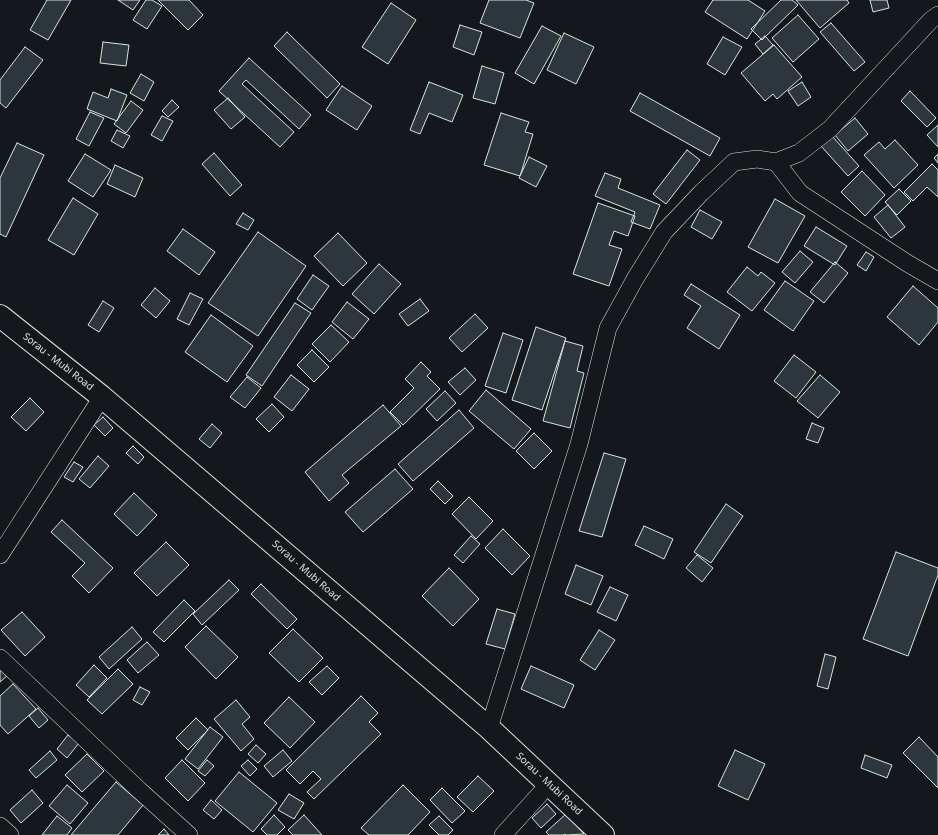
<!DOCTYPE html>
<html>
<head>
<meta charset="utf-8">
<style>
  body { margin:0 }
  canvas { display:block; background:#14181c }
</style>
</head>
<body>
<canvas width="938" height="835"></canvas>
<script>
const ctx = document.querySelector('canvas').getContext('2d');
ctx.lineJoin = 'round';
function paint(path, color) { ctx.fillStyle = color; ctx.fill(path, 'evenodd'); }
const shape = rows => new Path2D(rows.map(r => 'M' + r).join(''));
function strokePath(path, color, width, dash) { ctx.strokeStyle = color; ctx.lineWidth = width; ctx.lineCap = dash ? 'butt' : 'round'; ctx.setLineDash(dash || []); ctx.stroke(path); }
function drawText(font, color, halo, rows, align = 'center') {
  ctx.font = font + ' "Noto Sans",sans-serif'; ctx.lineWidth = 3; ctx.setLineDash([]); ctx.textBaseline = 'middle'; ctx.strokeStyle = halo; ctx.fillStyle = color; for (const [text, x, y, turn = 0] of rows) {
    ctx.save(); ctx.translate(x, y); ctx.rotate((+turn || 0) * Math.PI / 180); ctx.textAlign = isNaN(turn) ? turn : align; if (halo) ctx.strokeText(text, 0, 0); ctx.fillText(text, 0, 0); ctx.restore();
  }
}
const building = shape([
  [47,0,71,0,48,40,30,30,47,0],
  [118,0,140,0,133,10,118,0],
  [146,0,152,0,162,6,147,29,133,20,146,0],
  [158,0,189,0,203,15,188,30,158,0],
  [489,0,526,0,534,3,520,38,480,23,489,0],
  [713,0,748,0,765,11,747,39,705,12,713,0],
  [781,0,792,0,798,5,762,40,751,29,781,0],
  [796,0,847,0,849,3,820,28,796,0],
  [870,0,887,0,889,8,873,12,870,0],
  [391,3,416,20,388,64,362,47,391,3],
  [798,15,819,39,793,62,772,38,798,15],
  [831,23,865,62,854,71,820,32,831,23],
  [460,25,482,32,474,55,453,47,460,25],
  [542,26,561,36,534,84,515,73,542,26],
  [287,32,340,84,327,98,274,46,287,32],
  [564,33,594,47,576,84,547,70,564,33],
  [765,36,773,45,763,54,755,44,765,36],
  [723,37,742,47,725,75,707,64,723,37],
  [103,42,129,45,126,66,100,63,103,42],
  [774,45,802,77,777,99,773,94,765,101,741,73,774,45],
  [25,47,43,60,6,108,0,103,0,80,25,47],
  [249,58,311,115,299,129,246,80,242,84,294,132,280,147,219,91,249,58],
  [482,66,504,73,495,104,473,98,482,66],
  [141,74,154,82,144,101,130,93,141,74],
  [429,82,463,95,452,122,429,113,420,134,410,130,429,82],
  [802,82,811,97,798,106,788,91,802,82],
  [342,86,372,106,357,130,326,110,342,86],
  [111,89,127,95,117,121,87,109,93,92,108,98,111,89],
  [910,91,936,118,927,127,901,101,910,91],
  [640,93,720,138,710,156,630,111,640,93],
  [228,98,245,117,231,129,214,110,228,98],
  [172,100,179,107,168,117,162,111,172,100],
  [131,101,143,110,126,133,114,124,131,101],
  [90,112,104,118,89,146,76,139,90,112],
  [501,113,529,122,525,132,533,134,520,176,484,165,501,113],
  [162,116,173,121,162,141,151,135,162,116],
  [855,118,868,134,848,151,835,135,855,118],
  [938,125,938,147,927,135,938,125],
  [117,130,130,136,123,148,111,141,117,130],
  [832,136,859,166,848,176,821,146,832,136],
  [895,140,918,165,894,188,864,155,879,142,885,149,895,140],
  [17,143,44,155,6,237,0,234,0,178,17,143],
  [687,150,700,160,666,204,653,194,687,150],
  [214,153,242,185,230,196,202,164,214,153],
  [85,154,111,170,93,197,68,181,85,154],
  [938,154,938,163,934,158,938,154],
  [529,157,547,166,536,187,519,178,529,157],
  [932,164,938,170,938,197,927,187,913,201,904,192,932,164],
  [115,165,143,178,135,197,107,184,115,165],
  [862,171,885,195,865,216,841,192,862,171],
  [605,173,621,179,618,188,660,205,650,229,631,222,635,212,595,196,605,173],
  [899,189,911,201,897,215,885,202,899,189],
  [73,198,98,214,74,255,48,240,73,198],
  [775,199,805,216,778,263,748,247,775,199],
  [598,203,635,216,628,236,614,231,609,245,622,249,609,286,573,274,598,203],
  [888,205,905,227,891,238,874,217,888,205],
  [700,210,722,222,712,239,691,227,700,210],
  [243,213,254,220,248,230,236,224,243,213],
  [816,227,847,246,835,265,804,246,816,227],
  [183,229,215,252,199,275,167,251,183,229],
  [258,232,306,266,258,336,208,303,258,232],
  [338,233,367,263,343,286,314,256,338,233],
  [800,251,813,262,795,283,782,272,800,251],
  [866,252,874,257,866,271,857,265,866,252],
  [835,262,848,273,824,303,810,292,835,262],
  [379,264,401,284,374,314,352,294,379,264],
  [747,267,758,276,761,272,775,283,752,311,727,292,747,267],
  [313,275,329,286,312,310,297,299,313,275],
  [785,281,814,301,793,331,764,310,785,281],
  [691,284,740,315,719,349,687,328,701,306,684,295,691,284],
  [913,286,938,308,938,322,919,345,887,317,913,286],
  [155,288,170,301,156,318,141,305,155,288],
  [190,293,203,299,189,325,177,319,190,293],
  [420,299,429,311,408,326,399,314,420,299],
  [103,301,114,308,99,332,88,325,103,301],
  [347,302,369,319,353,339,332,322,347,302],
  [295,303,311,313,262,386,246,375,295,303],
  [475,314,488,328,462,352,449,338,475,314],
  [211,315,253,346,227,382,185,352,211,315],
  [331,325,349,342,330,362,312,344,331,325],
  [536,327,566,338,542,410,512,400,536,327],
  [503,333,523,340,506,393,485,386,503,333],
  [565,341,583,346,577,371,584,373,570,428,543,421,565,341],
  [312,350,329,367,314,382,297,365,312,350],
  [794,355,816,372,796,398,774,381,794,355],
  [421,362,431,372,427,376,440,389,403,425,390,412,414,388,405,379,421,362],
  [465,368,476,380,460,395,448,382,465,368],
  [291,375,309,389,292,411,274,397,291,375],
  [820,375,840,392,818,418,797,401,820,375],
  [247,377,261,388,245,408,230,397,247,377],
  [486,390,531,429,514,449,469,411,486,390],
  [445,391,456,403,437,421,426,409,445,391],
  [30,398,44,412,26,431,11,417,30,398],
  [272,404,284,417,269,432,256,419,272,404],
  [383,405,401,426,342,475,349,483,329,501,305,472,383,405],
  [459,410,474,428,413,481,398,464,459,410],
  [103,417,113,428,105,436,94,425,103,417],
  [812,423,824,428,818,443,806,439,812,423],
  [212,424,222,433,210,448,199,439,212,424],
  [534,433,552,451,534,469,516,451,534,433],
  [133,446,144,457,138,464,126,453,133,446],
  [604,453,626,459,602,537,579,531,604,453],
  [98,456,109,466,90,488,79,479,98,456],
  [74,462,83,467,73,482,64,477,74,462],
  [395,469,413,489,363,532,345,512,395,469],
  [438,481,453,496,445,504,430,489,438,481],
  [134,493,157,515,137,536,114,514,134,493],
  [469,497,493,521,476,539,452,514,469,497],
  [726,504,743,516,711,563,694,552,726,504],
  [62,520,113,568,89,593,72,576,85,563,51,532,62,520],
  [644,526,673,539,664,559,635,545,644,526],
  [503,529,530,556,512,575,485,548,503,529],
  [471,536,480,544,463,563,454,555,471,536],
  [166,542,189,565,157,596,134,573,166,542],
  [896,552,938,568,938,575,908,656,863,639,896,552],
  [697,555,713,568,702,582,686,568,697,555],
  [576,565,603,576,591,605,565,594,576,565],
  [449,568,479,599,453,626,422,596,449,568],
  [229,580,239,590,202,625,193,614,229,580],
  [261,584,297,619,287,629,251,594,261,584],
  [610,587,628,595,616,621,597,612,610,587],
  [184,600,195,611,164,642,153,632,184,600],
  [497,609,515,614,505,649,486,644,497,609],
  [22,612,45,637,25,656,1,630,22,612],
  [206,626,238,657,216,679,185,647,206,626],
  [132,627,142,639,109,669,99,657,132,627],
  [293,629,323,658,299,682,269,653,293,629],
  [599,630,615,640,595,670,580,660,599,630],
  [147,642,159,655,138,673,127,660,147,642],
  [825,654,836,657,828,689,817,686,825,654],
  [0,663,9,674,0,682,0,663],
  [94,665,107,678,89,697,76,685,94,665],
  [327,666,339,678,322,695,309,682,327,666],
  [531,666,574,685,564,708,521,689,531,666],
  [118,669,133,684,102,714,87,700,118,669],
  [13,684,36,709,8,734,0,725,0,696,13,684],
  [140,687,150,692,142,705,133,700,140,687],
  [361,696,378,713,369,722,381,734,314,799,307,792,321,779,313,771,300,784,286,770,361,696],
  [289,697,315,722,290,748,264,723,289,697],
  [236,700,250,717,242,724,254,739,241,751,214,719,236,700],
  [38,708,48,720,39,728,29,716,38,708],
  [196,718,208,730,188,750,176,738,196,718],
  [210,727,223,737,198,769,185,759,210,727],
  [68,735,79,743,67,758,57,749,68,735],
  [919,737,938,757,938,788,903,753,919,737],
  [256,745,266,754,258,763,248,754,256,745],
  [283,750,292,761,273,777,264,766,283,750],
  [735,750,765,764,748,800,718,786,735,750],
  [50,751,57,760,36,778,29,770,50,751],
  [87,754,104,771,82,792,65,775,87,754],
  [865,755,892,765,887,778,861,768,865,755],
  [182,760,205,783,188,801,165,778,182,760],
  [207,760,214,766,205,776,198,771,207,760],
  [248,760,257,769,250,776,241,766,248,760],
  [239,772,277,803,253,832,215,801,239,772],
  [478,776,494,791,473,812,457,797,478,776],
  [116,782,143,805,118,835,71,835,116,782],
  [67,785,88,803,70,824,49,806,67,785],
  [403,785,430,812,408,835,369,835,361,828,403,785],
  [442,788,465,811,452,823,430,800,442,788],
  [32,790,43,803,21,823,10,810,32,790],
  [289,794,304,803,294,819,278,810,289,794],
  [211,800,222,810,214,819,203,810,211,800],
  [547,804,556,814,541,828,532,818,547,804],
  [566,814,584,834,566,835,565,834,563,835,549,835,546,832,566,814],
  [274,815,285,827,277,835,267,835,261,829,274,815],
  [304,815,322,835,293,835,288,830,304,815],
  [57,816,72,828,67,835,42,835,57,816],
  [439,816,453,830,448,835,439,835,429,825,439,816],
  [164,829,169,835,158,835,164,829]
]);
const street = shape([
  [776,162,800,193,907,263,938,281],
  [0,555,102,397],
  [0,658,139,790,189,835],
  [489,728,579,444,608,328,635,279,664,232,701,193,734,162,757,159,776,162,799,153,830,129,931,20,938,15],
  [0,826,10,835],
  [503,835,549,784]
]);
const primary = shape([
  [0,316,102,397,489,728,603,835]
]);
const streetNames = [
  ["Sorau - Mubi Road",58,362,38],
  ["Sorau - Mubi Road",306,571,41],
  ["Sorau - Mubi Road",549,784,43]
];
paint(building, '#2c363c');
strokePath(building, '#d8e6dc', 1);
strokePath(street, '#d8e6dc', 18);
strokePath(primary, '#d8e6dc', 24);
strokePath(street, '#14181c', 17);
strokePath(primary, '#14181c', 22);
drawText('10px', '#d8e6dc', '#14181c', streetNames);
</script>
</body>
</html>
